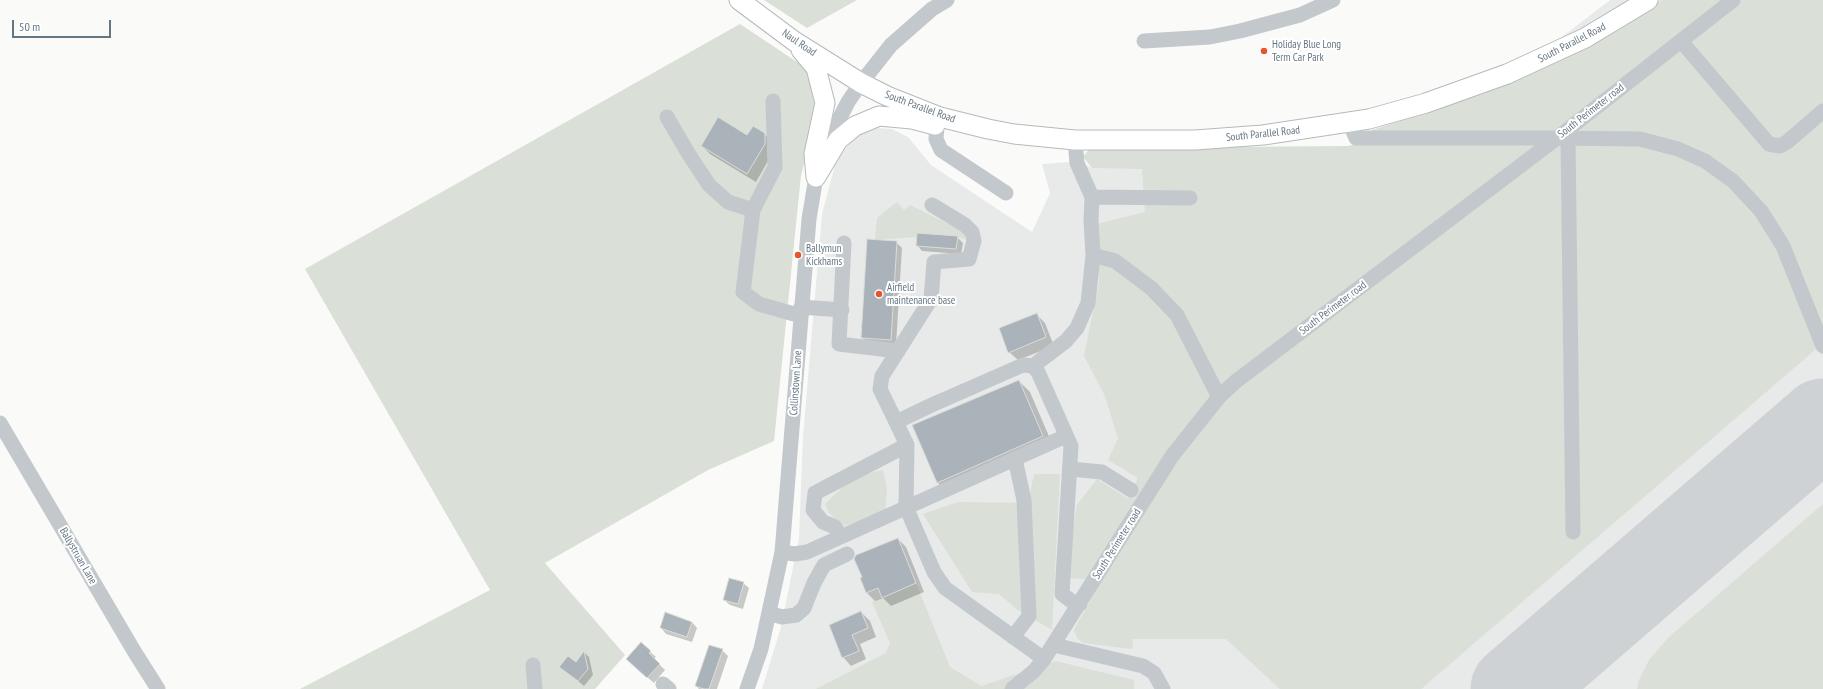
<!DOCTYPE html>
<html>
<head>
<meta charset="utf-8">
<style>
  body { margin:0 }
  #map { position:relative; width:1823px; height:689px; overflow:hidden; background:#fafaf8; font-family:"PT Sans Narrow",sans-serif }
  canvas { display:block }
  .scale { position:absolute; left:12px; top:20px; width:99px; height:18px; box-sizing:border-box; border:2px solid #657683; border-top:0; padding-left:5px; font-size:12px; line-height:14px; white-space:nowrap; color:#657683; -webkit-text-stroke:3px #fff; paint-order:stroke }
</style>
</head>
<body>
<div id="map">
<canvas width="1823" height="689"></canvas>
<div class="scale">50 m</div>
</div>
<script>
const ctx = document.querySelector('canvas').getContext('2d');
ctx.lineJoin = 'round';
function paint(path, color) { ctx.fillStyle = color; ctx.fill(path, 'evenodd'); }
const shape = rows => new Path2D(rows.map(r => 'M' + r).join(''));
function strokePath(path, color, width, dash) { ctx.strokeStyle = color; ctx.lineWidth = width; ctx.lineCap = dash ? 'butt' : 'round'; ctx.setLineDash(dash || []); ctx.stroke(path); }
function drawText(font, color, halo, rows, align = 'center') {
  ctx.font = font + ' "PT Sans Narrow",sans-serif'; ctx.lineWidth = 4; ctx.setLineDash([]); ctx.textBaseline = 'middle'; ctx.strokeStyle = halo; ctx.fillStyle = color; for (const [text, x, y, turn = 0] of rows) {
    ctx.save(); ctx.translate(x, y); ctx.rotate((+turn || 0) * Math.PI / 180); ctx.textAlign = isNaN(turn) ? turn : align; if (halo) ctx.strokeText(text, 0, 0); ctx.fillText(text, 0, 0); ctx.restore();
  }
}
const built = shape([
  [1610,0,1823,0,1823,689,762,689,781,627,799,538,803,436,822,214,835,165,844,150,857,136,877,128,892,129,908,137,931,165,1032,232,1050,193,1042,164,1070,162,1084,164,1092,168,1303,169,1371,144,1372,130,1465,110,1488,94]
]);
const green = shape([
  [764,0,857,0,807,28],
  [1662,0,1823,0,1823,343,1421,689,1280,689,1226,639,1133,639,1132,649,1083,643,1077,638,1074,630,1101,581,1070,578,1072,535,1077,505,1097,479,1127,498,1138,478,1108,460,1118,439,1105,396,1084,356,1099,283,1097,224,1145,212,1142,169,1092,168,1083,157,1090,148,1348,146,1370,141,1372,130,1485,93,1617,30],
  [740,24,800,64,813,77,821,101,801,175,774,441,708,470,545,563,625,655,595,689,300,689,490,590,305,269],
  [897,202,904,210,910,205,964,232,965,239,957,236,917,233,916,237,875,240,877,218],
  [883,470,887,488,885,514,843,526,829,513,825,504,844,486,865,474],
  [1034,474,1060,474,1052,630,1018,610,999,594,972,592,923,514,958,502,1028,503],
  [1823,504,1823,689,1637,689,1639,680,1649,660,1668,638],
  [916,583,950,667,981,686,1056,661,1134,680,1134,689,816,689,886,653,890,643,872,602]
]);
const shadow = shape([
  [764,134,773,142,773,152,756,182,710,154,702,146],
  [957,237,963,243,961,254,922,251,917,245],
  [896,242,902,248,896,345,868,343,862,337],
  [1037,315,1045,323,1054,346,1018,360,1009,352],
  [1019,381,1030,392,1054,448,949,494,938,483],
  [898,539,906,547,924,592,891,606,883,598,875,601,867,593,863,578],
  [743,583,749,588,743,609,730,605,724,600],
  [861,612,870,621,876,637,860,644,866,659,851,666,843,657],
  [692,622,697,628,692,642,666,634,661,628],
  [641,644,656,657,654,659,665,670,654,683,633,665],
  [722,650,728,656,717,689,699,689,696,686],
  [584,652,589,657,593,675,584,686,561,667,576,663]
]);
const runway = shape([
  [1515,689,1823,423]
]);
const building = shape([
  [718,117,747,135,753,126,765,133,765,144,747,174,701,146,718,117],
  [917,233,958,236,956,249,916,246,917,233],
  [867,239,897,241,891,340,861,338,867,239],
  [1037,313,1046,337,1008,353,999,328,1037,313],
  [1019,380,1043,436,937,483,912,425,1019,380],
  [898,538,916,583,882,598,878,588,866,593,860,578,862,577,854,559,856,555,898,538],
  [729,578,744,582,738,604,723,600,729,578],
  [861,611,868,628,852,635,859,651,842,658,829,625,861,611],
  [665,612,692,622,687,637,660,628,665,612],
  [641,642,651,651,649,653,660,664,647,678,626,659,641,642],
  [709,645,723,649,709,689,704,689,695,686,709,645],
  [584,651,588,669,578,681,559,667,568,656,576,662,584,651]
]);
const minor = shape([
  [1144,41,1210,37,1240,31,1300,15,1333,0],
  [1681,41,1769,144,1780,146,1787,142,1823,111],
  [773,101,775,167,753,210,743,292,759,304,801,316],
  [667,117,688,153,709,185,728,202,753,210],
  [1349,122,1356,138,1557,138,1640,139,1678,149,1705,161,1733,181,1761,211,1783,246,1823,346],
  [937,125,936,139,941,150,1006,193],
  [1568,138,1573,532],
  [1092,197,1190,198],
  [932,205,965,225,972,232,974,241,969,259,934,262,931,299,882,376,880,389,896,422,934,404,1023,365,1033,366,1038,372,1071,446,1062,594,1074,603,1080,604],
  [844,243,839,344,898,351],
  [1093,255,1115,261,1151,288,1177,315,1219,397],
  [801,307,842,310],
  [1033,366,1066,341,1077,328,1088,303,1093,255,1091,220,1092,197,1077,163,1075,140],
  [896,422,907,445,906,507,934,572,945,588,1044,659],
  [0,423,134,651,158,689],
  [1070,469,1102,472,1131,490],
  [840,537,835,527,823,522,813,510,815,493,907,445],
  [782,552,795,554,807,552,1066,436],
  [769,613,782,617,796,615,804,608,814,583,824,565,847,554],
  [1013,637,1029,616,1024,500,1015,459],
  [1054,645,1143,666,1154,673,1163,689],
  [533,665,535,689],
  [663,684,669,689],
  [747,689,761,649,782,552,809,219,816,177,832,133,848,102,861,83,891,45,932,9,947,0],
  [1012,689,1034,671,1044,659,1172,456,1219,397,1235,382,1557,138,1733,0]
]);
const major = shape([
  [739,0,794,41,861,83,887,96,940,117,988,129,1014,134,1075,140,1195,140,1263,135,1369,119,1426,103,1507,74,1585,38,1648,0],
  [801,50,816,68,825,103,814,154,816,177],
  [816,177,838,140,855,126,879,116,912,119,935,125]
]);
const markers = [
  [1264,51,4,"#e4572e"],
  [798,255,4,"#e4572e"],
  [879,294,4,"#e4572e"]
];
const streetNames = [
  ["Naul Road",799,43,34],
  ["South Parallel Road",1572,43,-27],
  ["South Parallel Road",920,107,20],
  ["South Perimeter road",1591,111,-38],
  ["South Parallel Road",1263,134,-6],
  ["South Perimeter road",1333,308,-37],
  ["Collinstown Lane",796,383,-86],
  ["South Perimeter road",1117,544,-58],
  ["Ballystruan Lane",78,556,60]
];
const poiNames = [
  ["Holiday Blue Long",1272,45],
  ["Term Car Park",1272,58],
  ["Ballymun",806,249],
  ["Kickhams",806,262],
  ["Airfield",887,288],
  ["maintenance base",887,301]
];
paint(built, '#e8e9e9');
paint(green, '#dadfd7');
paint(shadow, '#0003');
strokePath(runway, '#ced2d4', 89);
paint(building, '#aab3b9');
strokePath(building, '#dcdcda', 1);
strokePath(major, '#b5babe', 21);
strokePath(minor, '#c3c8cc', 15);
strokePath(major, '#fff', 19);
for (const [x, y, r, color] of markers) { const dot = new Path2D(); dot.arc(x, y, r, 0, 2 * Math.PI); ctx.fillStyle = color; ctx.fill(dot); strokePath(dot, '#fff', 1.5); }
drawText('11px', '#657683', '#fff', streetNames);
drawText('11px', '#657683', '#fff', poiNames, 'left');
</script>
</body>
</html>
